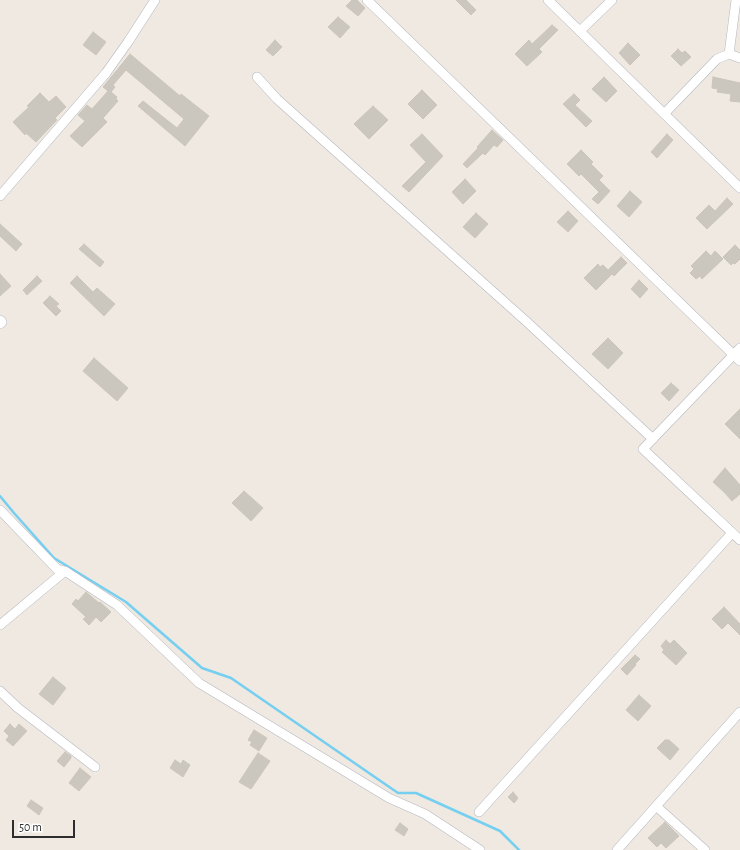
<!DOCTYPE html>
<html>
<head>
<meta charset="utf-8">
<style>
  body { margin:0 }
  #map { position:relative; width:740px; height:850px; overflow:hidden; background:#efe9e1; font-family:"Alegreya Sans",sans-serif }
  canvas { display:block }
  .scale { position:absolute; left:12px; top:820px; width:63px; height:18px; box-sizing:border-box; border:2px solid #2e2e2e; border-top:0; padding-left:5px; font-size:12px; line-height:14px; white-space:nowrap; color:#2e2e2e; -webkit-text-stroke:3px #fff; paint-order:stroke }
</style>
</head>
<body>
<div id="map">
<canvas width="740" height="850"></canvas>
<div class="scale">50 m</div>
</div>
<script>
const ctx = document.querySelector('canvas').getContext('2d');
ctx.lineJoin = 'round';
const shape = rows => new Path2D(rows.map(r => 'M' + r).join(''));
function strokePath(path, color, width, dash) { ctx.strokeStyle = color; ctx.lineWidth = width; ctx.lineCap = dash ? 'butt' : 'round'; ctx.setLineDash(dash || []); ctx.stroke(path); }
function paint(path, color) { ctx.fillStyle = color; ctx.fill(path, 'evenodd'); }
const stream = shape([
  [0,496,14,513,54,558,126,602,202,668,231,678,398,793,416,793,500,831,519,850]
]);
const building = shape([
  [352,0,357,0,365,8,358,16,346,6,352,0],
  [456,0,466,0,476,10,471,15,456,0],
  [338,17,350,27,340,38,328,27,338,17],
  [552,25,558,30,539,49,542,52,527,66,515,54,529,40,532,44,552,25],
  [93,32,106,42,96,55,83,45,93,32],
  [275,40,282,47,273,56,266,50,275,40],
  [628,43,640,55,630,65,619,53,628,43],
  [678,49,682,53,685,51,691,57,681,66,671,56,678,49],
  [130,54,180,96,181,94,209,116,185,146,138,106,143,101,177,128,184,119,126,70,113,85,115,87,111,92,117,97,116,99,118,101,103,118,107,122,82,147,70,136,85,121,78,115,87,105,92,109,108,91,103,87,130,54],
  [604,77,617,91,606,102,592,89,604,77],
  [713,77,740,83,740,102,730,101,731,94,717,92,718,89,712,88,713,77],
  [422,90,437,105,423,119,408,104,422,90],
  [40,93,49,102,56,96,66,107,55,118,57,120,36,142,26,133,25,135,13,122,29,107,27,106,40,93],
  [574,94,580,100,575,105,592,121,586,127,563,104,574,94],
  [373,106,388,120,369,139,354,124,373,106],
  [492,130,503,140,497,147,494,145,485,155,483,153,467,168,463,164,478,148,477,147,492,130],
  [422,134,443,156,409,192,402,186,426,162,410,145,422,134],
  [667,134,673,140,657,158,651,152,667,134],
  [581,150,593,162,591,164,603,176,599,180,610,191,598,204,592,199,599,192,581,174,579,176,567,164,581,150],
  [465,179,476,191,463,204,452,192,465,179],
  [630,191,642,202,629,217,617,206,630,191],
  [727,198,733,204,707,229,696,218,709,205,715,211,727,198],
  [568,211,578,221,568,232,557,222,568,211],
  [476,213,488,224,475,238,463,227,476,213],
  [0,224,22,244,16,251,0,236,0,224],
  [84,244,104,262,100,267,79,249,84,244],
  [735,245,740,250,740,259,735,264,733,263,731,265,723,257,735,245],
  [706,251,711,256,715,251,723,259,702,279,700,276,696,279,690,273,694,269,691,266,706,251],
  [621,257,627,263,614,276,612,274,596,290,584,278,598,264,600,267,603,265,608,270,621,257],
  [0,274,11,286,0,296,0,274],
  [37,276,42,281,27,295,23,290,37,276],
  [77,276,93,292,97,288,115,304,104,316,70,283,77,276],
  [639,280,648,289,640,298,631,289,639,280],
  [50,296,59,304,56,306,61,311,56,316,43,303,50,296],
  [608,338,623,353,608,369,592,354,608,338],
  [94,358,128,388,117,401,83,371,94,358],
  [671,383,679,390,669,401,661,393,671,383],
  [740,409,740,439,725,424,740,409],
  [725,468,740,485,740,494,732,501,725,493,713,482,725,468],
  [244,491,263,508,251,521,232,503,244,491],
  [86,592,99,603,100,602,111,612,101,622,96,617,89,625,83,619,86,617,72,604,76,599,78,601,86,592],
  [724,607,740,624,740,635,728,623,722,629,712,619,724,607],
  [666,640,670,644,674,640,687,653,676,665,662,652,664,650,661,646,666,640],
  [635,655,640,659,635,664,636,665,627,675,621,669,635,655],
  [53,677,66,688,53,705,39,694,53,677],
  [639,695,651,706,638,721,626,710,639,695],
  [10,724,15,729,19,724,27,731,13,746,6,740,9,736,4,731,10,724],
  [254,730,267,738,259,751,250,745,252,742,248,740,254,730],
  [665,740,669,740,679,749,670,760,657,748,665,740],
  [65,752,71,756,71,758,64,767,57,761,65,752],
  [258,753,270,761,251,789,239,782,258,753],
  [175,760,181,764,183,760,190,765,183,777,170,768,175,760],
  [80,768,91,777,79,791,69,783,80,768],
  [513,792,518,798,514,803,508,797,513,792],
  [31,800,43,808,39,815,27,806,31,800],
  [665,822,679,836,666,848,661,843,657,847,648,838,665,822],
  [400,823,408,829,404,836,395,830,400,823]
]);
const minor = shape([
  [367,0,740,361],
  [548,0,740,188],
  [580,31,612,0],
  [729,54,736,0],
  [257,77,277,99,527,322,653,439],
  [664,114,717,59,729,54,740,58],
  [0,196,106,73,128,42,155,0],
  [0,320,2,322,0,324],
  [740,348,643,449,740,540],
  [0,510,57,569,65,571,117,605,199,683,389,798,425,814,480,850],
  [0,625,65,571],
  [0,691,18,708,95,767],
  [656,806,705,850],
  [479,812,732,533],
  [617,850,740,712]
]);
strokePath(stream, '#75cff0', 2.5);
paint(building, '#cbc7bf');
strokePath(building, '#cbc5ba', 1);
strokePath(minor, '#b4b7c1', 10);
strokePath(minor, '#fff', 9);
</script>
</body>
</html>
